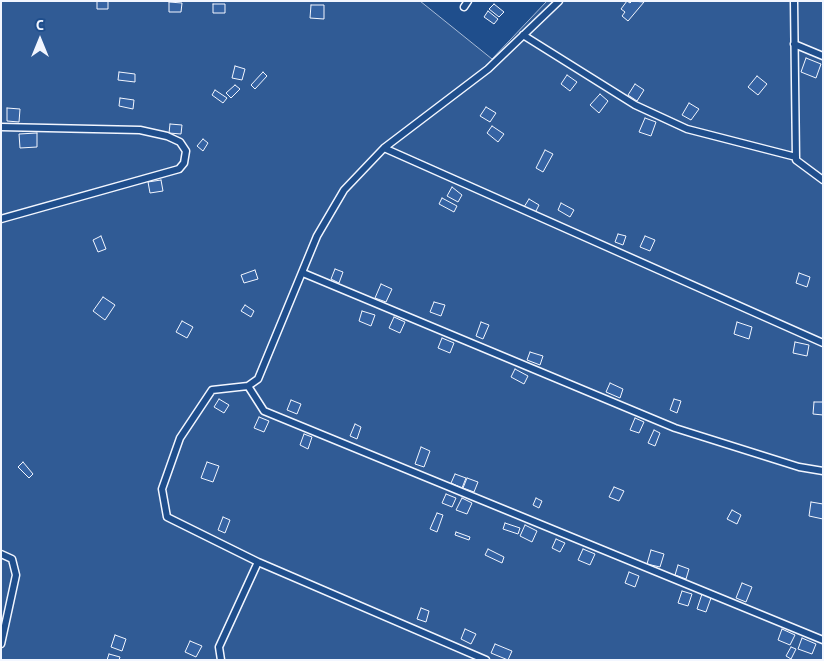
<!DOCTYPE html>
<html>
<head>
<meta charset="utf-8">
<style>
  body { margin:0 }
  #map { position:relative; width:824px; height:661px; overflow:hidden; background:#1f4e8c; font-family:"PT Sans",sans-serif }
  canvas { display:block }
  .frame { position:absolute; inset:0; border:2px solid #f2f6ff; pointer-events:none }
  .north { position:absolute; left:15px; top:15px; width:50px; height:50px; -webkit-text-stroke:4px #1f4e8c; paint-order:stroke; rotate:0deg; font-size:14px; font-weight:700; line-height:20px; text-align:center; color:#f2f6ff }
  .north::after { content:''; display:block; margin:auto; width:18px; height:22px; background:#f2f6ff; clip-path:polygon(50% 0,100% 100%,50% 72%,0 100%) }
</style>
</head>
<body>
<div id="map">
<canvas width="824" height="661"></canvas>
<div class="frame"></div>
<div class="north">С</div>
</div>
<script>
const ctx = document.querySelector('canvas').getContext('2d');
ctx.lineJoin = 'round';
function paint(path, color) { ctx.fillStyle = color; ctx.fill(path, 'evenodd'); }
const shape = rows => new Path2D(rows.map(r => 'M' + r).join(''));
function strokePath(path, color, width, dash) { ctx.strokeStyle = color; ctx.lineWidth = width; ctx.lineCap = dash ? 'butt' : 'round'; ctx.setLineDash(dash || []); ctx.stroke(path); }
const built = shape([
  [1,1,420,1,492,59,547,1,823,1,823,660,1,660,1,1]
]);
const building = shape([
  [97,1,108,1,108,9,97,9,97,1],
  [627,1,630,3,632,1,644,2,628,21,622,16,625,12,621,9,627,1],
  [169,2,182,3,181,12,169,12,169,2],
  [213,4,225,4,225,13,213,13,213,4],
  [494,4,504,12,499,17,489,9,494,4],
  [311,5,324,5,324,19,310,18,311,5],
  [488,11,498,19,494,24,484,17,488,11],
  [806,58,821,64,816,78,801,72,806,58],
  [235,66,245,69,242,80,232,78,235,66],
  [119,72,135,74,135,82,118,80,119,72],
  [263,72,267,76,255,89,251,85,263,72],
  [567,75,577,82,570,91,561,84,567,75],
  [757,76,767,84,758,95,748,87,757,76],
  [635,84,644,90,637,101,628,95,635,84],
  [235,85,240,89,231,98,226,93,235,85],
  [215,90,227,98,223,103,212,95,215,90],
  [600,94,608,101,599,113,590,105,600,94],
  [120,98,134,100,133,109,119,106,120,98],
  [689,103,699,109,691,120,682,115,689,103],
  [486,107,496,113,490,122,480,116,486,107],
  [7,108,20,109,19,122,7,121,7,108],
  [645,118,656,122,651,136,639,132,645,118],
  [170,124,182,125,181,134,169,133,170,124],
  [492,126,504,134,498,142,487,133,492,126],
  [37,133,37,147,20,148,19,134,37,133],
  [203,139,208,143,203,151,197,146,203,139],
  [545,150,553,154,543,172,536,168,545,150],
  [161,180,163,191,150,193,148,182,161,180],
  [452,187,462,195,458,202,447,196,452,187],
  [442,198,457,206,454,212,439,204,442,198],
  [529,199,539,205,535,213,524,207,529,199],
  [561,203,574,210,570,217,558,210,561,203],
  [618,234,626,236,623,245,615,242,618,234],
  [101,236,106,249,98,252,93,240,101,236],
  [645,236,655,240,650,251,640,247,645,236],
  [335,269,343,272,339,283,331,279,335,269],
  [255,270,258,279,244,283,241,275,255,270],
  [799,273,810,277,807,287,796,283,799,273],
  [381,284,392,289,386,302,375,298,381,284],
  [103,297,115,305,105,320,93,311,103,297],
  [434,302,445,305,441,316,430,312,434,302],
  [245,305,254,311,251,317,241,311,245,305],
  [362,311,375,315,371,326,359,321,362,311],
  [394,317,405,322,400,333,389,328,394,317],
  [182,321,193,327,187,338,176,332,182,321],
  [481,322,489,325,483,339,476,336,481,322],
  [737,322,752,327,749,339,734,334,737,322],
  [442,338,454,343,450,353,438,348,442,338],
  [795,342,809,345,807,356,793,353,795,342],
  [530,352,543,356,540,365,527,360,530,352],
  [515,369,528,376,524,384,511,377,515,369],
  [610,383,623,389,620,398,606,392,610,383],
  [219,399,229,405,224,413,214,407,219,399],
  [674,399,681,401,677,413,670,410,674,399],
  [291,400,301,404,297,414,287,410,291,400],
  [814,402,823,402,823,415,813,414,814,402],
  [259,417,269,421,264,432,254,428,259,417],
  [635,418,644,422,639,433,630,430,635,418],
  [355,424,361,427,357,439,350,436,355,424],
  [654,430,660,433,655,446,648,443,654,430],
  [304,434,312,437,308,449,300,445,304,434],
  [421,447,430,451,424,467,415,464,421,447],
  [23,462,33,474,29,478,18,467,23,462],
  [207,462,219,466,213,482,201,478,207,462],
  [455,474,466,478,462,488,451,483,455,474],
  [467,478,478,482,474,492,463,488,467,478],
  [614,487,624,491,619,501,609,497,614,487],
  [446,494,456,498,452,507,442,503,446,494],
  [462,498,472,503,467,514,456,510,462,498],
  [536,498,542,501,539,508,533,505,536,498],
  [811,502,823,504,823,519,809,516,811,502],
  [732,510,741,515,737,524,727,519,732,510],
  [437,513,443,515,437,532,430,529,437,513],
  [223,517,230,520,225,533,218,530,223,517],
  [505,523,520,528,518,534,503,529,505,523],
  [525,525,537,531,532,542,520,536,525,525],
  [456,532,470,537,469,540,455,535,456,532],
  [556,539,565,543,560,552,552,548,556,539],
  [488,549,504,557,502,563,485,555,488,549],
  [583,549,595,554,590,565,578,560,583,549],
  [651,550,664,554,660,567,647,564,651,550],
  [678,565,689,569,686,579,675,575,678,565],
  [629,572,639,576,635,587,625,583,629,572],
  [742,583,752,587,746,602,736,598,742,583],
  [682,591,692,594,688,606,678,603,682,591],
  [702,594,711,598,706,612,697,609,702,594],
  [421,608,429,611,426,622,417,619,421,608],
  [465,629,476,634,471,644,461,639,465,629],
  [782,629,795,635,790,645,778,640,782,629],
  [115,635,126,639,122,651,111,647,115,635],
  [802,638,816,644,812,654,798,649,802,638],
  [190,641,202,646,196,657,185,652,190,641],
  [495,644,512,651,508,660,491,653,495,644],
  [791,647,796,649,791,659,786,656,791,647],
  [109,654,120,657,119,660,107,660,109,654]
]);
const lane = shape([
  [794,1,796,160,823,180],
  [464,7,468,1],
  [523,35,635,105,687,129,796,157],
  [794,44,823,56],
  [1,127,140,130,167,136,180,142,186,151,184,163,179,169,1,219],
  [384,148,823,343],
  [303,273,675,428,799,467,823,471],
  [248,386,258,379,317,236,344,190,384,148,488,69,559,1],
  [1,554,12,559,16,575,1,644],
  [221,660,219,647,258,562],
  [486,660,258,562,167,517,162,489,180,438,212,390,248,386,264,411,823,640]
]);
paint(built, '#305b95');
strokePath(built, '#a8bbd7', 1);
paint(building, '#3563a3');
strokePath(building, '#f2f6ff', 1);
strokePath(lane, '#f2f6ff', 9);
strokePath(lane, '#1f4e8c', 6);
</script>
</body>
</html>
